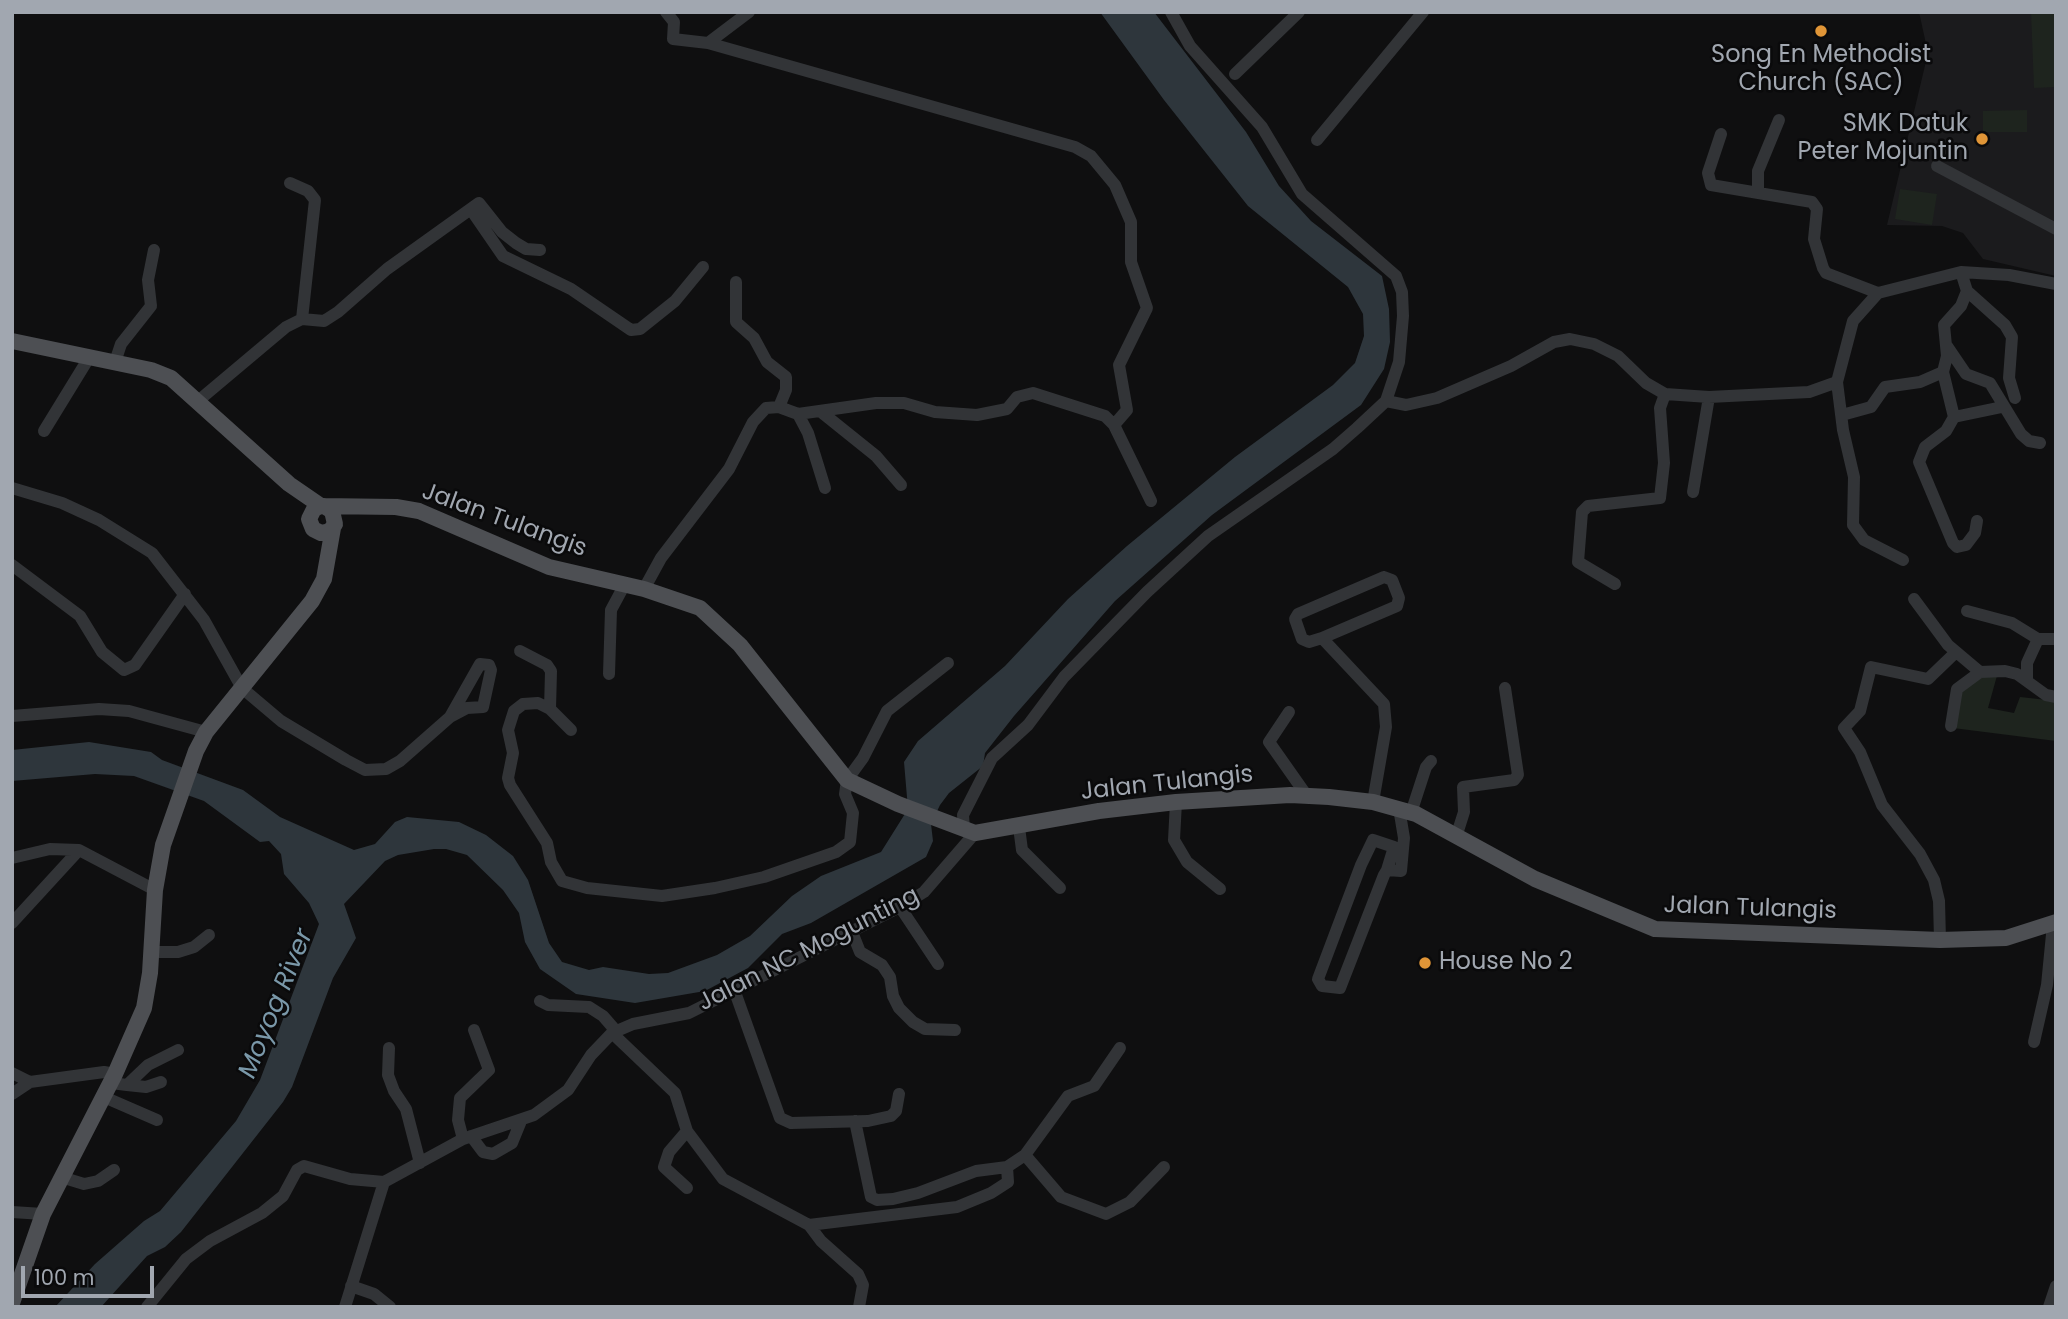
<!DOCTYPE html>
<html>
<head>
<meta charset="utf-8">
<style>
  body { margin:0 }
  #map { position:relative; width:2068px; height:1319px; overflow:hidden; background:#0f0f10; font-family:Poppins,sans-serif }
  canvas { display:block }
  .frame { position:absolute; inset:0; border:14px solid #a1a7b0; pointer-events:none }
  .scale { position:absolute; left:21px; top:1266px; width:133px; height:32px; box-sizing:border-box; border:4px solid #a1a7b0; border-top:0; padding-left:9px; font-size:21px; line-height:24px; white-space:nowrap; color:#a1a7b0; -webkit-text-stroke:5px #0a0a0b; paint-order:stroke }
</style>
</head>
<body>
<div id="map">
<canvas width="2068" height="1319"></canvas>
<div class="frame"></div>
<div class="scale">100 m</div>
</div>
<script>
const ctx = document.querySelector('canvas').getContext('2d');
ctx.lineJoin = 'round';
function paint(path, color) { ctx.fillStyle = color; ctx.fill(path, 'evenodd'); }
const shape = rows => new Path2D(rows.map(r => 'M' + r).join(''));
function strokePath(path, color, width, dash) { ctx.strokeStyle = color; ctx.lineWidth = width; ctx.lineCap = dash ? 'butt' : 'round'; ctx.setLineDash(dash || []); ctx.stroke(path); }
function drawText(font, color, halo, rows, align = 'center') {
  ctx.font = font + ' Poppins,sans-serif'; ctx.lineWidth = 5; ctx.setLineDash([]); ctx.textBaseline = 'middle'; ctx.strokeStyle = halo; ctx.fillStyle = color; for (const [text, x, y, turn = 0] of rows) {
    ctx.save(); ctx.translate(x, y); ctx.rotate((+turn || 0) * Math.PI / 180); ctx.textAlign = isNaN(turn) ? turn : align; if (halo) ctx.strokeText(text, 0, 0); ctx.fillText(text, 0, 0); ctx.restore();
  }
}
const built = shape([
  [1919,12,2056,12,2056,276,1983,259,1963,233,1942,226,1887,225,1928,53]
]);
const green = shape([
  [2031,12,2056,12,2056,87,2034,88],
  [2027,110,2027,132,1983,132,1983,111],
  [1900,189,1937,194,1932,225,1895,219],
  [1998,672,1988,708,2014,713,2020,697,2056,701,2056,741,1953,728,1955,702,1970,681]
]);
const water = shape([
  [1100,12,1154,12,1246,132,1279,186,1311,221,1382,276,1389,309,1390,342,1384,369,1361,405,1212,515,1115,601,1014,716,985,753,983,766,949,793,940,805,931,824,933,841,926,857,811,923,782,934,748,968,705,991,635,1003,576,994,540,969,525,942,519,913,503,890,467,855,446,849,434,849,398,855,385,861,344,904,356,938,333,978,292,1087,283,1102,181,1232,165,1247,147,1256,101,1307,55,1307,95,1264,144,1221,160,1211,236,1121,260,1080,319,924,309,903,284,874,281,854,269,841,260,842,204,801,134,776,95,774,12,781,12,750,89,742,151,752,162,760,243,790,280,817,354,850,375,844,395,822,407,817,459,822,486,835,513,856,528,880,549,943,562,962,589,970,603,967,649,974,668,973,717,955,750,936,792,896,821,876,881,852,908,809,904,762,918,741,1005,666,1068,599,1127,546,1235,457,1333,385,1355,363,1364,336,1363,314,1348,287,1248,206,1164,100]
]);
const minor = shape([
  [666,12,674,22,673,39,708,43,1075,147,1091,156,1115,185,1131,222,1131,262,1147,308,1119,365,1127,410,1114,425],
  [708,43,749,12],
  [1235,74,1299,12],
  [1721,134,1708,173,1711,185,1812,202,1817,209,1814,239,1823,268,1826,273,1878,293],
  [1317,140,1423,12],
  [1937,166,2056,229],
  [290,183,308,191,315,200,302,319],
  [1758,192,1758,171,1779,120],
  [472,211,503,256,571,289,631,330,640,329,675,301,703,267],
  [736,282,736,322,754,338,767,362,786,377,786,390,779,407],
  [1967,291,2005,325,2012,337,2009,378,2015,398],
  [1947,346,1966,374,1990,383,2021,434,2029,441,2040,443],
  [115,362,121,344,151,306,148,280,154,250],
  [1943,372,1954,417],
  [1837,382,1843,430,1854,477,1853,525,1864,540,1903,560],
  [198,401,286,327,302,319,324,321,338,312,387,269,479,203,502,232,516,243,526,249,540,250],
  [1386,401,1406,405,1437,398,1511,366,1554,342,1570,339,1594,344,1618,356,1646,383,1665,394,1709,397,1809,392,1837,382,1853,321,1878,293,1961,272,2009,275,2056,284],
  [820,411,876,456,901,485],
  [798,414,808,433,825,488],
  [1842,415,1871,407,1885,387,1920,382,1943,372,1947,356,1944,325,1961,306,1967,291,1961,272],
  [44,431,90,356],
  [12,488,62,503,99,520,152,553,204,620,242,688,281,721,346,760,365,770,386,769,400,761,450,717,480,664,489,665,491,670,483,707,467,708,450,717],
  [1693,492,1709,397],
  [1977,521,1975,533,1966,545,1957,547,1953,543,1919,462,1925,447,1946,431,1954,417,2002,407],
  [12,565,80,616,102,652,124,670,135,665,185,594],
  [1384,577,1392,580,1399,598,1397,606,1322,638,1309,642,1302,639,1295,619,1298,614,1384,577],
  [1615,584,1578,562,1582,512,1588,506,1660,498,1664,463,1660,408,1665,394],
  [644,589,661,558,729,469,753,422,766,408,779,407,798,414,876,403,904,403,935,412,977,415,1007,409,1017,397,1033,393,1105,416,1114,425,1151,501],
  [1914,599,1948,645,1980,672],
  [1967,611,2012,623,2038,639,2056,639],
  [1322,638,1384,704,1386,727,1373,802],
  [520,651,547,665,551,671,550,709],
  [609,674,611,610,625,584],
  [2027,680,2027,663,2038,639],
  [1289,712,1269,742,1307,796],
  [12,716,99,709,129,711,206,732],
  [1951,726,1957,689,1980,672,2005,671,2017,674,2046,695,2056,697],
  [571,730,550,709,538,703,523,704,514,711,508,730,513,753,508,778,510,785,547,843,551,862,562,881,587,888,662,896,715,888,764,877,836,852,850,842,853,813,845,794,847,780,863,758,887,711,948,663],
  [1176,802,1174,840,1187,862,1220,889],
  [1411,813,1426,767,1431,761],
  [1019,827,1022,850,1060,888],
  [964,829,963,815,992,758,1028,725,1064,677,1147,592,1208,536,1333,449,1357,428,1386,401,1399,362,1403,316,1402,292,1396,276,1302,194,1262,127,1190,46,1171,12],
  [1457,834,1464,812,1463,787,1514,780,1518,775,1505,688],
  [12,858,50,849,79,850,155,890],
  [1387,870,1394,847,1373,840,1361,865,1318,979,1322,986,1340,988,1384,875,1387,870,1401,871,1404,838,1399,808],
  [900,907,938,964],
  [12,923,79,850],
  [852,932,860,952,882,965,890,977,893,996,899,1008,913,1022,925,1029,955,1030],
  [1940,940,1939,901,1934,880,1920,854,1882,805,1860,752,1844,728,1860,711,1871,667,1928,679,1955,653],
  [152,952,178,952,194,947,209,935],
  [735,992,780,1118,791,1123,868,1121,891,1116,896,1111,899,1094],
  [540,1001,548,1005,589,1007,603,1016,616,1031],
  [612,1033,675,1093,687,1131,723,1179,809,1225,821,1241,858,1274,863,1285,859,1307],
  [2034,1042,2047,985,2053,924],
  [389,1048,388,1075,394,1091,406,1109,420,1163],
  [12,1073,30,1082,104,1072,115,1074],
  [111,1083,127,1085,148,1065,178,1050],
  [127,1085,146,1087,161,1082],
  [12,1094,30,1082],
  [104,1097,157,1120],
  [855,1121,871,1197,877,1200,893,1199,918,1193,976,1171,1007,1167,1025,1155,1068,1096,1094,1086,1120,1048],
  [687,1131,669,1152,664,1167,687,1188],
  [471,1136,483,1152,493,1154,512,1143,521,1121],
  [463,1139,458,1120,460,1098,489,1070,474,1030],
  [1025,1155,1061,1197,1106,1214,1130,1202,1164,1167],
  [61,1177,84,1184,98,1181,114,1170],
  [12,1212,43,1214],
  [809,1225,957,1207,991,1193,1008,1182,1007,1167],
  [351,1286,374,1294,390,1307],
  [147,1307,186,1259,210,1241,262,1213,283,1196,297,1170,304,1166,350,1179,384,1182],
  [345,1307,384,1182,463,1139,534,1115,568,1090,591,1055,612,1033,633,1024,689,1013,900,907,924,892,975,833],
  [2049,1307,2056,1286]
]);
const major = shape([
  [12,341,151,370,171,378,289,484,321,506],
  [324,506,332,511,335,524,330,531,321,533,313,529,309,519,314,509,321,506,396,507,419,511,549,567,644,589,700,608,740,645,847,780,898,804,975,833,1099,811,1176,802,1290,795,1329,797,1373,802,1416,814,1535,879,1655,929,1940,940,2006,938,2056,922],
  [12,1303,43,1214,115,1074,144,1008,150,973,155,890,163,845,196,751,206,732,312,601,324,579,333,528]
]);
const markers = [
  [1821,31,7,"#e09537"],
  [1982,139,7,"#e09537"],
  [1425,963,7,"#e09537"]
];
const poiNames = [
  ["Song En Methodist",1821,56],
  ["Church (SAC)",1821,84],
  ["SMK Datuk",1968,125,"right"],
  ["Peter Mojuntin",1968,153,"right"],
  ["House No 2",1439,963,"left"]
];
const streetNames = [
  ["Jalan Tulangis",504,521,20],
  ["Jalan Tulangis",1167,784,-6],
  ["Jalan Tulangis",1750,909,2],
  ["Jalan NC Mogunting",809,950,-27]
];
const waterNames = [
  ["Moyog River",277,1004,-68]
];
paint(built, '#1b1b1d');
paint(green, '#1e241e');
paint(water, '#2e363c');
strokePath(minor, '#323437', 12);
strokePath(major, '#4d4f53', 16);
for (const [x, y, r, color] of markers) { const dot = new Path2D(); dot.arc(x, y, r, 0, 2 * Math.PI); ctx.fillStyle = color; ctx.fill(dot); strokePath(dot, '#0a0a0b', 2.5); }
drawText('24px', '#a1a7b0', '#0a0a0b', poiNames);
drawText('24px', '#a1a7b0', '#0a0a0b', streetNames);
drawText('italic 26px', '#7a98a9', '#0a0a0b', waterNames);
</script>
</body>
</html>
